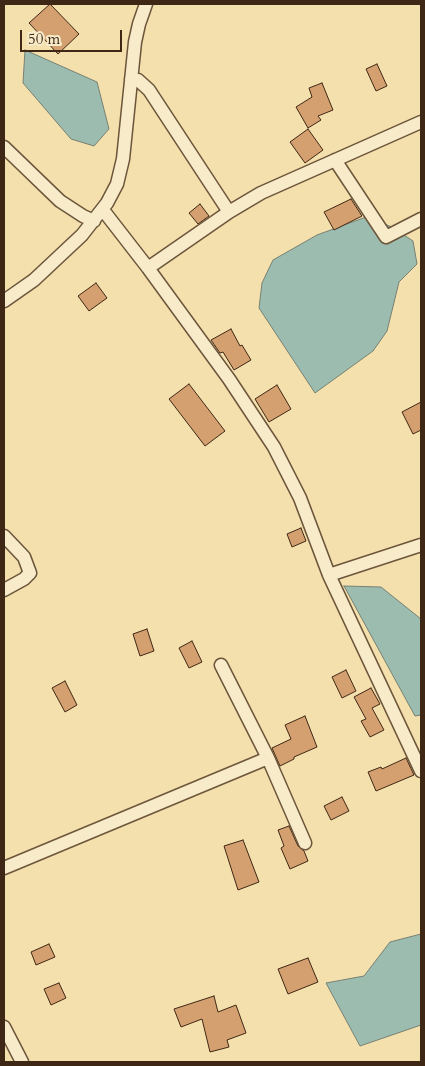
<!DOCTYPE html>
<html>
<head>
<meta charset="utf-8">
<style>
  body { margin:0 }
  #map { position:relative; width:425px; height:1066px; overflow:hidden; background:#f3e0ad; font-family:Cardo,serif }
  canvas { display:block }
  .frame { position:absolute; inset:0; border:5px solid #3f2715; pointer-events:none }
  .scale { position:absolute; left:20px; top:30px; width:102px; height:22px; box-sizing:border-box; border:2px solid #3f2715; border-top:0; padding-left:6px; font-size:15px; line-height:18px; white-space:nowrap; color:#3f2715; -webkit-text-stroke:4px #f7ebca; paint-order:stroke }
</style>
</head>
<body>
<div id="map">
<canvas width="425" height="1066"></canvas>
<div class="frame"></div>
<div class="scale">50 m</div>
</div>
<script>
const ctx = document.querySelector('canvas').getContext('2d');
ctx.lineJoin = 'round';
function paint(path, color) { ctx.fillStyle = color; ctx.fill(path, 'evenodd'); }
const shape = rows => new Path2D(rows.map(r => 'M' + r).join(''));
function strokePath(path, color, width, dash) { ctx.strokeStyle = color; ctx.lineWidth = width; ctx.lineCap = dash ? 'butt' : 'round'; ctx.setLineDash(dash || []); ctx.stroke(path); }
const water = shape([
  [25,50,97,82,109,129,94,146,71,139,23,83,25,50],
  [366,217,392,227,413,241,417,264,399,282,387,331,373,351,315,393,259,308,262,283,273,260,317,235,366,217],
  [344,586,381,587,421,619,421,715,415,716,344,586],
  [421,934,421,1025,360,1046,326,983,364,976,390,942,421,934]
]);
const building = shape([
  [50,4,79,34,58,54,29,23,50,4],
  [377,64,387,86,376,91,366,69,377,64],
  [322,83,333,110,318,116,321,120,308,128,296,107,312,97,309,88,322,83],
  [308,129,323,150,305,163,290,142,308,129],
  [351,199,362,216,334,230,324,212,351,199],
  [200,204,209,216,198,224,189,213,200,204],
  [96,283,107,298,89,311,78,296,96,283],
  [231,329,240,346,242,345,251,360,234,370,223,352,220,353,211,340,231,329],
  [189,384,225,431,205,446,169,399,189,384],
  [277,385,291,409,269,422,255,399,277,385],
  [421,402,421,430,413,434,402,412,421,402],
  [301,528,306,541,292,547,287,534,301,528],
  [147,629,154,651,140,656,133,634,147,629],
  [192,641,202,662,189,668,179,648,192,641],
  [346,670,356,691,342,698,332,677,346,670],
  [65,681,77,705,65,712,52,688,65,681],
  [371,688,380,704,372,708,384,730,370,737,361,721,366,719,354,697,371,688],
  [305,716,317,747,294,757,294,759,280,766,272,748,291,739,285,725,305,716],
  [406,758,414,775,376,791,368,772,381,767,382,769,406,758],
  [342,797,349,811,331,820,324,806,342,797],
  [289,826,298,846,304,851,308,861,290,869,281,848,284,846,278,830,289,826],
  [243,840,259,882,238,890,224,846,243,840],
  [49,944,55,957,36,965,31,952,49,944],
  [308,958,318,982,288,994,278,969,308,958],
  [59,983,66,998,51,1005,44,989,59,983],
  [214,996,218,1012,236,1005,246,1033,227,1040,229,1047,210,1052,202,1019,181,1027,174,1009,214,996]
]);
const minor = shape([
  [131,79,138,80,149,90,229,212],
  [4,147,60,201,83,216,94,221],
  [335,160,386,237,421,219],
  [103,210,148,268,229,379,274,447,300,498,329,575,421,771],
  [148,268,229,212,261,193,421,122],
  [4,301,34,280,82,235,107,203,117,184,123,159,135,42,139,24,146,4],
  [4,536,24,557,30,573,24,579,4,590],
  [329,575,421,545],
  [221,665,268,758,305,843],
  [4,868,268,758],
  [4,1027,22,1062]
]);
paint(water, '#9cbcb0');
strokePath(water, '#778072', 1);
paint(building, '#d4a070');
strokePath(building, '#3f2715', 1);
strokePath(minor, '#6c553b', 15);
strokePath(minor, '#f7ebca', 12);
</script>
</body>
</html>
